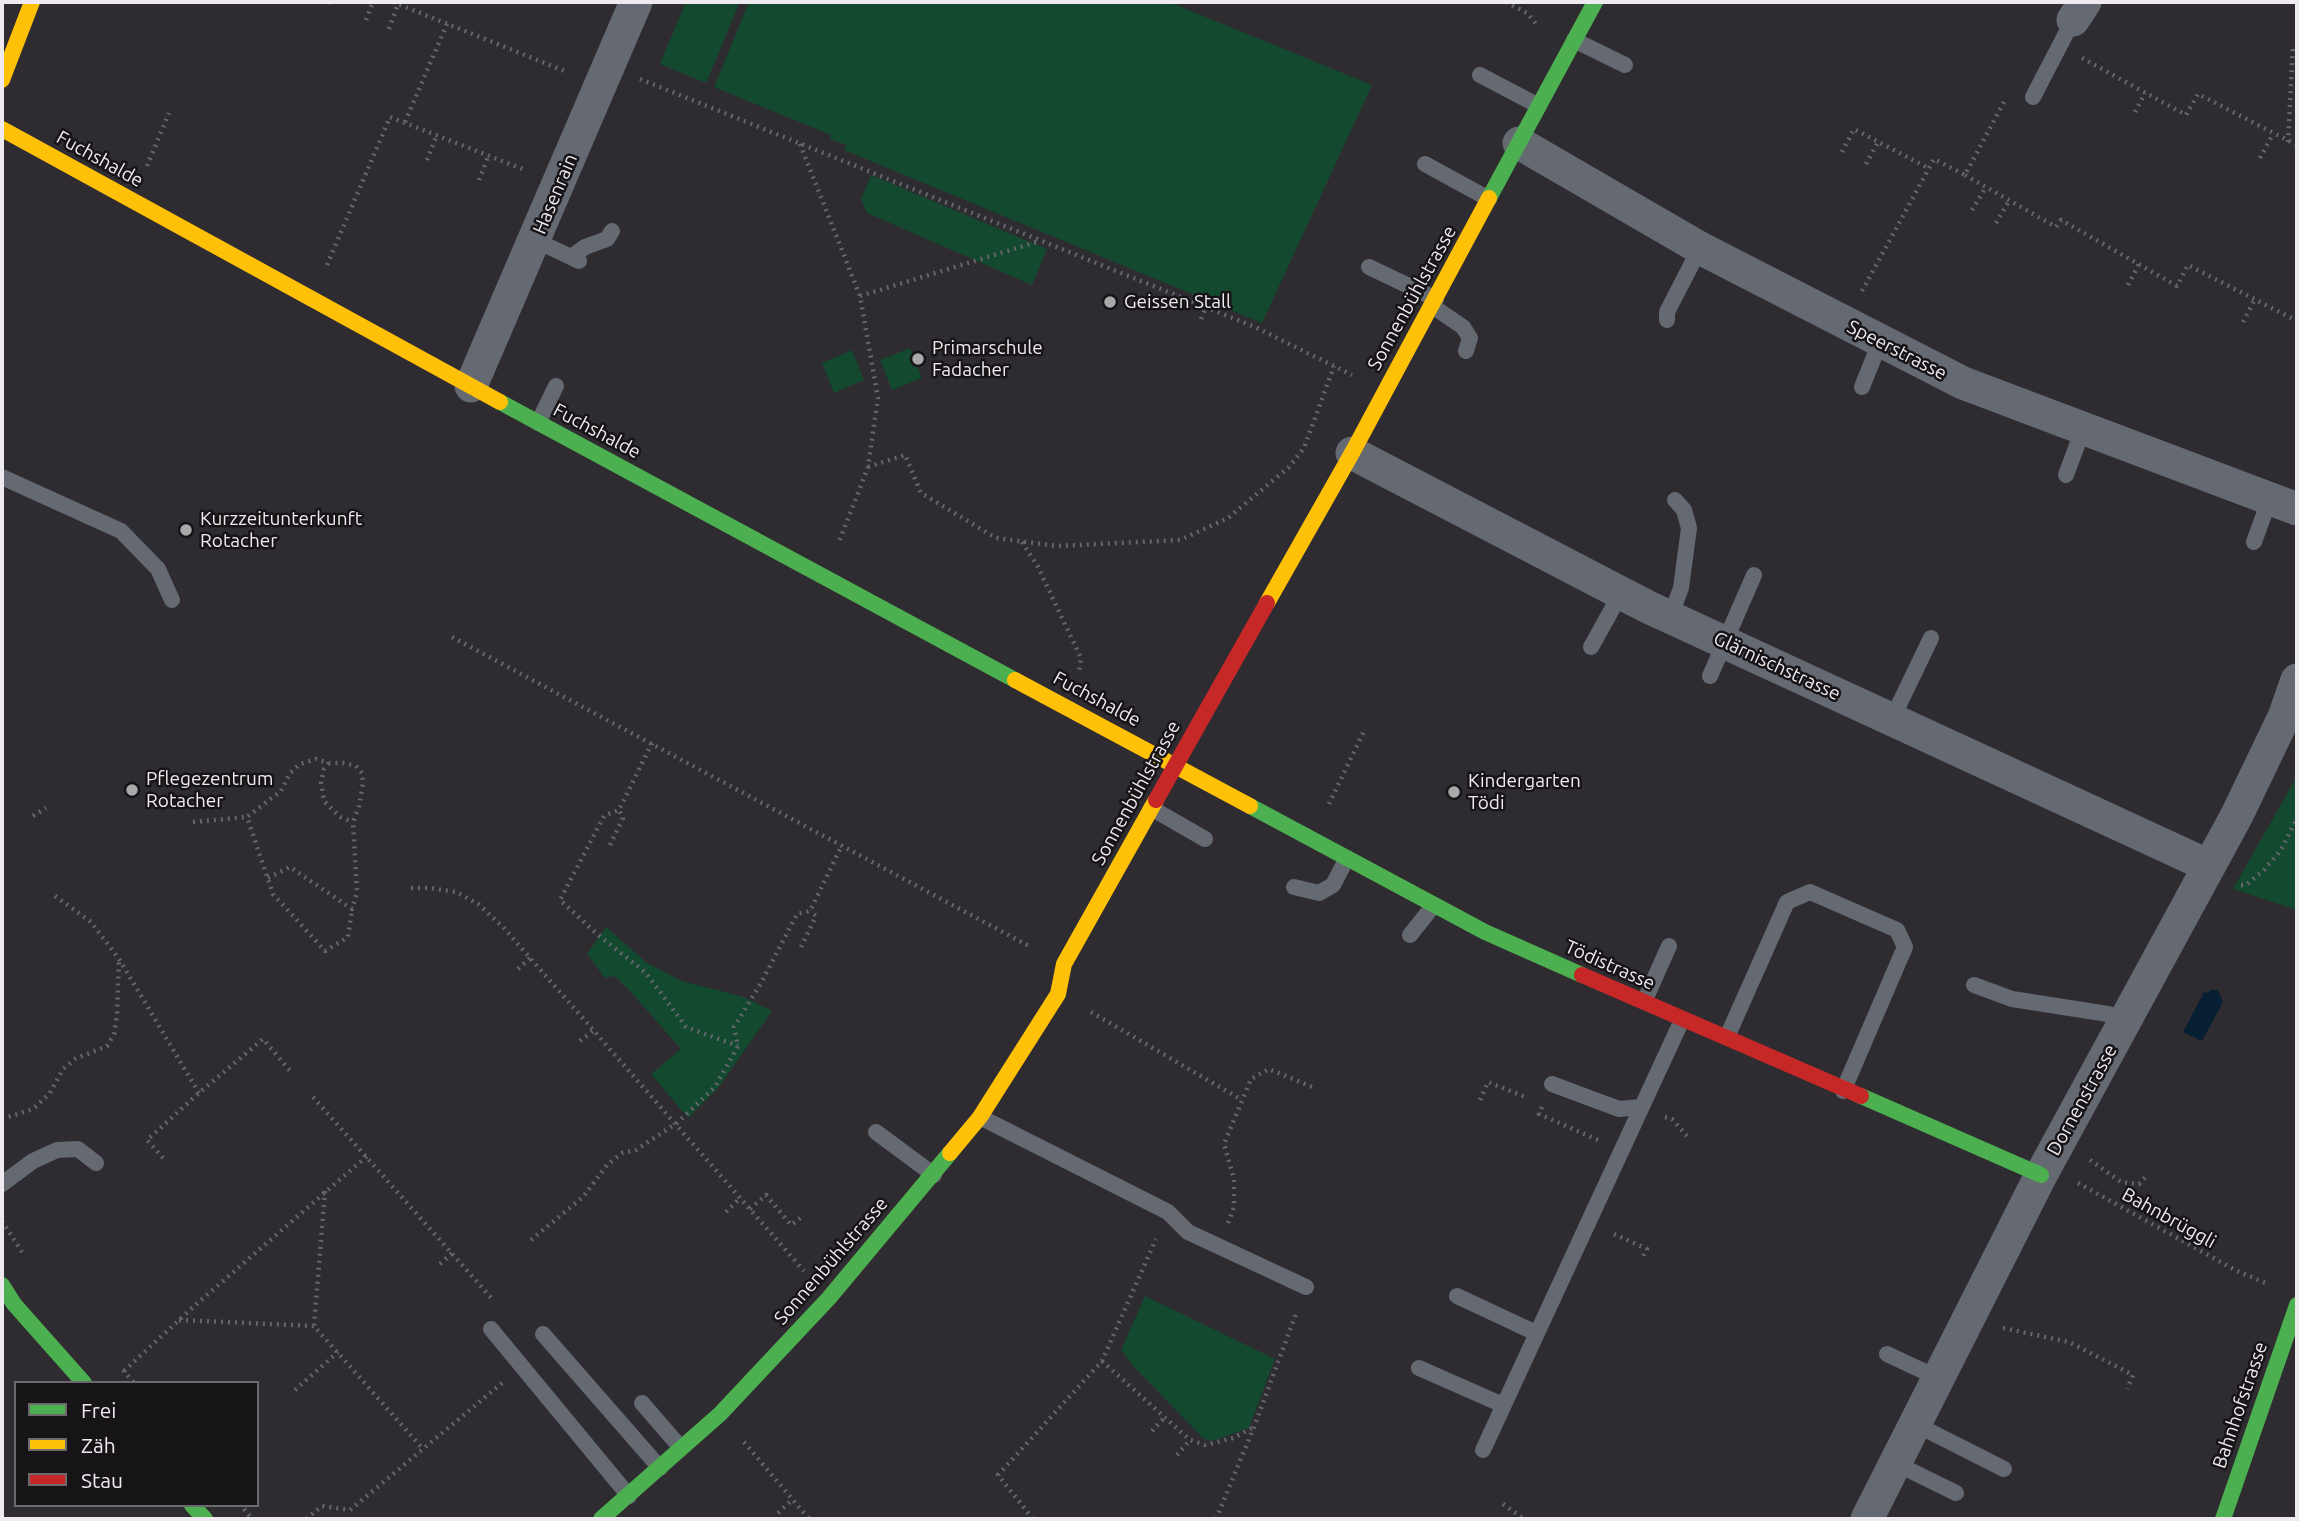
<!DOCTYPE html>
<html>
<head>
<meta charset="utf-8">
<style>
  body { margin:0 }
  #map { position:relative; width:2299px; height:1521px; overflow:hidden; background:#2f2c31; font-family:Ubuntu,sans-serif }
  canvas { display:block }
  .frame { position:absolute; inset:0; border:4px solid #eeeaef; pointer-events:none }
  .legend { position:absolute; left:14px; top:1381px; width:245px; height:126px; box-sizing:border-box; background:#171417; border:2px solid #6d6a6d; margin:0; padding:9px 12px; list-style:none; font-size:21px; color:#eeeaef }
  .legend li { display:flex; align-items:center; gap:14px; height:35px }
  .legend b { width:35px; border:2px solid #6d6a6d }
</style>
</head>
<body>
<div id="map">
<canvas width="2299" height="1521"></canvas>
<div class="frame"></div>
<ul class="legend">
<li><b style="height:9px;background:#4caf50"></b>Frei</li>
<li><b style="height:9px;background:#ffc107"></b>Zäh</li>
<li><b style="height:9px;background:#c62828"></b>Stau</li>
</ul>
</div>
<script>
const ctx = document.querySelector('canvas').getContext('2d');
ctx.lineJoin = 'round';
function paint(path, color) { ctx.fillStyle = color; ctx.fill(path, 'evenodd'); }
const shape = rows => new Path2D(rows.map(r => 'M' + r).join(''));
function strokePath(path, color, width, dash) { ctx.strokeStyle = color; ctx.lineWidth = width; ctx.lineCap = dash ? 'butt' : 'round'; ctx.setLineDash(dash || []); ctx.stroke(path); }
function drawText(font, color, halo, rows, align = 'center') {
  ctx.font = font + ' Ubuntu,sans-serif'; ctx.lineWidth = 5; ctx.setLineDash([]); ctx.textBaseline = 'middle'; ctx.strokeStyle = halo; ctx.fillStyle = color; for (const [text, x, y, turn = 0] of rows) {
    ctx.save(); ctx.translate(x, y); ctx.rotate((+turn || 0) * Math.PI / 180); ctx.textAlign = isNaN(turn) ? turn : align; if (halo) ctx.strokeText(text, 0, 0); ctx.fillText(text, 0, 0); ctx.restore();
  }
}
const green = shape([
  [686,2,740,2,706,83,660,64],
  [749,2,1169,2,1372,85,1262,323,844,150,846,145,830,139,831,135,714,87],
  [871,175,1047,249,1032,285,867,213,861,199],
  [910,348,922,378,892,390,880,360],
  [852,350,864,380,834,393,822,363],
  [2297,761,2297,910,2233,889,2297,776,2294,773],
  [606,927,647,963,682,981,744,997,772,1011,719,1087,688,1118,651,1074,681,1049,630,991,614,976,605,978,587,954],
  [1145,1296,1275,1359,1249,1428,1212,1441,1204,1439,1133,1366,1121,1350]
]);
const water = shape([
  [2211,990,2218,990,2223,1002,2202,1041,2183,1032,2204,992,2207,993]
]);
const path = shape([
  [393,2,567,72],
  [1506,2,1527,13,1538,26],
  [328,4,329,2],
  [366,20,373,2],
  [389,29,398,4],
  [2082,58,2186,115,2198,94,2297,145],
  [640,79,1255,327,1352,375],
  [2135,112,2145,93],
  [405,122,447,24],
  [2288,142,2293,46],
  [800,144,860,296,878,398,868,467,839,542],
  [1842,152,1854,129,1928,168],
  [2260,158,2273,134],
  [427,160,437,135],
  [1866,164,1878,142],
  [147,166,169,113],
  [1965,175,2056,227,2061,220,2177,286,2188,265,2297,321],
  [479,180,489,155],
  [1972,210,1986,187],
  [1996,223,2009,201],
  [327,265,390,117,525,170],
  [2128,285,2139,264],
  [1862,291,1934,159,1965,175,2005,100],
  [860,296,1040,241],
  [1201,319,1206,307],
  [2243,322,2255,299],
  [868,467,905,455,921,493,996,538,1057,546,1180,540,1228,518,1289,467,1304,448,1334,366],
  [1022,542,1038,567,1081,658,1079,673],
  [452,637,1029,946],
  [652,743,619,810,604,816,560,900,597,934,646,973,686,1027,738,1046],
  [329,763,324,769,321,782,324,801,340,817,353,822],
  [1329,804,1365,729],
  [33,816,46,808],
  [193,822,247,817],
  [610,845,623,818,619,810],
  [268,878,290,867,352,909,357,892,353,822,359,806,363,783,362,773,356,766,343,763,329,763,316,759,300,764,290,773,281,791,247,817,273,894,325,951,348,937,352,909],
  [2241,885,2246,885,2264,870,2281,850,2297,818],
  [411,888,430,888,456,892,478,904,503,927,804,1271],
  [55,896,91,922,119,959,199,1093],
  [801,947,816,916,810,911],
  [518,969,531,957],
  [1091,1012,1242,1100],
  [580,1041,594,1030],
  [313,1097,494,1301],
  [1480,1100,1488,1082,1528,1098],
  [1542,1107,1539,1114,1598,1140],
  [1665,1117,1672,1119,1688,1137,1691,1138],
  [2,1119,33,1109,50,1093,63,1069,75,1059,107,1046,114,1034,117,1014,119,960],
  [163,1158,147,1140,199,1093,263,1039,291,1072],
  [2090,1160,2121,1182,2139,1184,2148,1174],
  [2078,1183,2237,1271,2268,1284],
  [325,1191,314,1326,423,1449],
  [750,1209,766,1195,791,1225,803,1216],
  [726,1212,741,1197],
  [2,1221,22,1252],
  [1228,1223,1234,1207,1234,1179,1224,1144,1251,1079,1269,1069,1312,1087],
  [1614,1234,1647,1249,1643,1256],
  [531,1240,583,1197,607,1165,622,1153,636,1150,677,1123,715,1087,738,1046,734,1027,761,983,797,914,810,911,842,845],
  [440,1264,452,1253],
  [179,1320,314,1326],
  [2003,1328,2069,1342,2133,1375,2127,1389],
  [1102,1361,1190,1440,1205,1445,1233,1438,1252,1428],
  [123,1370,134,1383],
  [124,1371,192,1308,367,1156],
  [295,1390,338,1352],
  [1152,1431,1165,1417],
  [744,1442,809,1519],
  [1177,1455,1190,1440],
  [1503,1504,1524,1519],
  [244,1509,252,1519],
  [778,1513,793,1499],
  [306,1519,322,1506,350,1510,502,1383],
  [1033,1519,998,1475,1102,1361,1156,1239],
  [1216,1519,1254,1427,1297,1311]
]);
const lane = shape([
  [1574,40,1625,65],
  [1480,75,1539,106],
  [2033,97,2073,20],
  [1425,164,1489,199],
  [535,240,579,261],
  [571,257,585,247,607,239,612,231],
  [1369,267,1436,299],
  [1432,306,1463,327,1470,338,1466,351],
  [1667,320,1667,312,1700,248],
  [1862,387,1880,342],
  [538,423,556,386],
  [2066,475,2083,429],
  [2,477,121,531,158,569,172,600],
  [2254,542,2270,498],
  [1670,617,1681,588,1689,528,1684,510,1675,500],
  [1591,647,1621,593],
  [1710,676,1754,575],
  [1892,719,1931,638],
  [1151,808,1205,839],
  [1294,887,1319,893,1333,885,1347,858],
  [1410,935,1434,905],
  [1974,985,2012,999,2108,1014,2125,1021],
  [1644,1002,1669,946],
  [1727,1037,1787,902,1810,892,1897,930,1905,947,1843,1091],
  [1552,1084,1619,1109,1641,1107],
  [980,1117,1168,1212,1188,1232,1306,1287],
  [876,1132,934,1175],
  [2,1184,33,1161,57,1150,78,1149,96,1163],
  [1457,1296,1536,1333],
  [491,1329,629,1496],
  [543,1334,660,1468],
  [1887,1354,1938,1378],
  [1419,1368,1503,1405],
  [642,1403,681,1448],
  [1915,1424,2004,1469],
  [1483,1450,1682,1020],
  [1895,1463,1956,1493]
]);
const street = shape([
  [2073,20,2085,2],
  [1519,143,1700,248,1963,383,2297,509],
  [471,386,636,2],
  [1352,453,1648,607,2209,866],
  [1867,1519,2041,1175,2237,815,2284,717,2297,680]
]);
const fast = shape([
  [1489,198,1595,2],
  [500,402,1015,680],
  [1250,806,1485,932,1582,975],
  [1861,1096,2041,1175],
  [2,1285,14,1304,84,1383],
  [192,1505,205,1519],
  [601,1519,720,1414,829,1298,950,1153],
  [2223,1519,2297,1305]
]);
const slow = shape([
  [2,80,32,2],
  [2,129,500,402],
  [1267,603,1352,453,1489,198],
  [1015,680,1250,806],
  [950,1153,980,1117,1058,994,1064,964,1156,800]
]);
const jam = shape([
  [1156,800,1267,603],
  [1582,975,1861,1096]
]);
const markers = [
  [1110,302,7,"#aba8ac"],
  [918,359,7,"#aba8ac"],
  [186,530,7,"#aba8ac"],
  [132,790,7,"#aba8ac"],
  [1454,792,7,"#aba8ac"]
];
const streetNames = [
  ["Fuchshalde",100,159,29],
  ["Hasenrain",555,194,-67],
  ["Sonnenbühlstrasse",1412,298,-61],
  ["Speerstrasse",1897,350,27],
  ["Fuchshalde",597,431,28],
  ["Glärnischstrasse",1777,666,25],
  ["Fuchshalde",1097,699,28],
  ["Sonnenbühlstrasse",1136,793,-61],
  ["Tödistrasse",1610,965,24],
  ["Dornenstrasse",2082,1100,-61],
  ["Bahnbrüggli",2169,1218,29],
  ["Sonnenbühlstrasse",831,1261,-49],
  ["Bahnhofstrasse",2240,1405,-71]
];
const poiNames = [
  ["Geissen Stall",1124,302],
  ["Primarschule",932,348],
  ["Fadacher",932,370],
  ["Kurzzeitunterkunft",200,519],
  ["Rotacher",200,541],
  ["Pflegezentrum",146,779],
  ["Rotacher",146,801],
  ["Kindergarten",1468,781],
  ["Tödi",1468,803]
];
paint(green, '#13492e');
paint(water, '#071f32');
strokePath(path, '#63666d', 4.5, [2, 5]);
strokePath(lane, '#646972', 16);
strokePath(street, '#646972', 33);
strokePath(fast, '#4caf50', 16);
strokePath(slow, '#ffc107', 16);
strokePath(jam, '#c62828', 16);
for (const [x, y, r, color] of markers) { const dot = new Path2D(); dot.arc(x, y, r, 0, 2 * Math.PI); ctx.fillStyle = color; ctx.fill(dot); strokePath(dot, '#171417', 2.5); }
drawText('19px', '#eeeaef', '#171417', streetNames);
drawText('19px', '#eeeaef', '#171417', poiNames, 'left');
</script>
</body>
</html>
